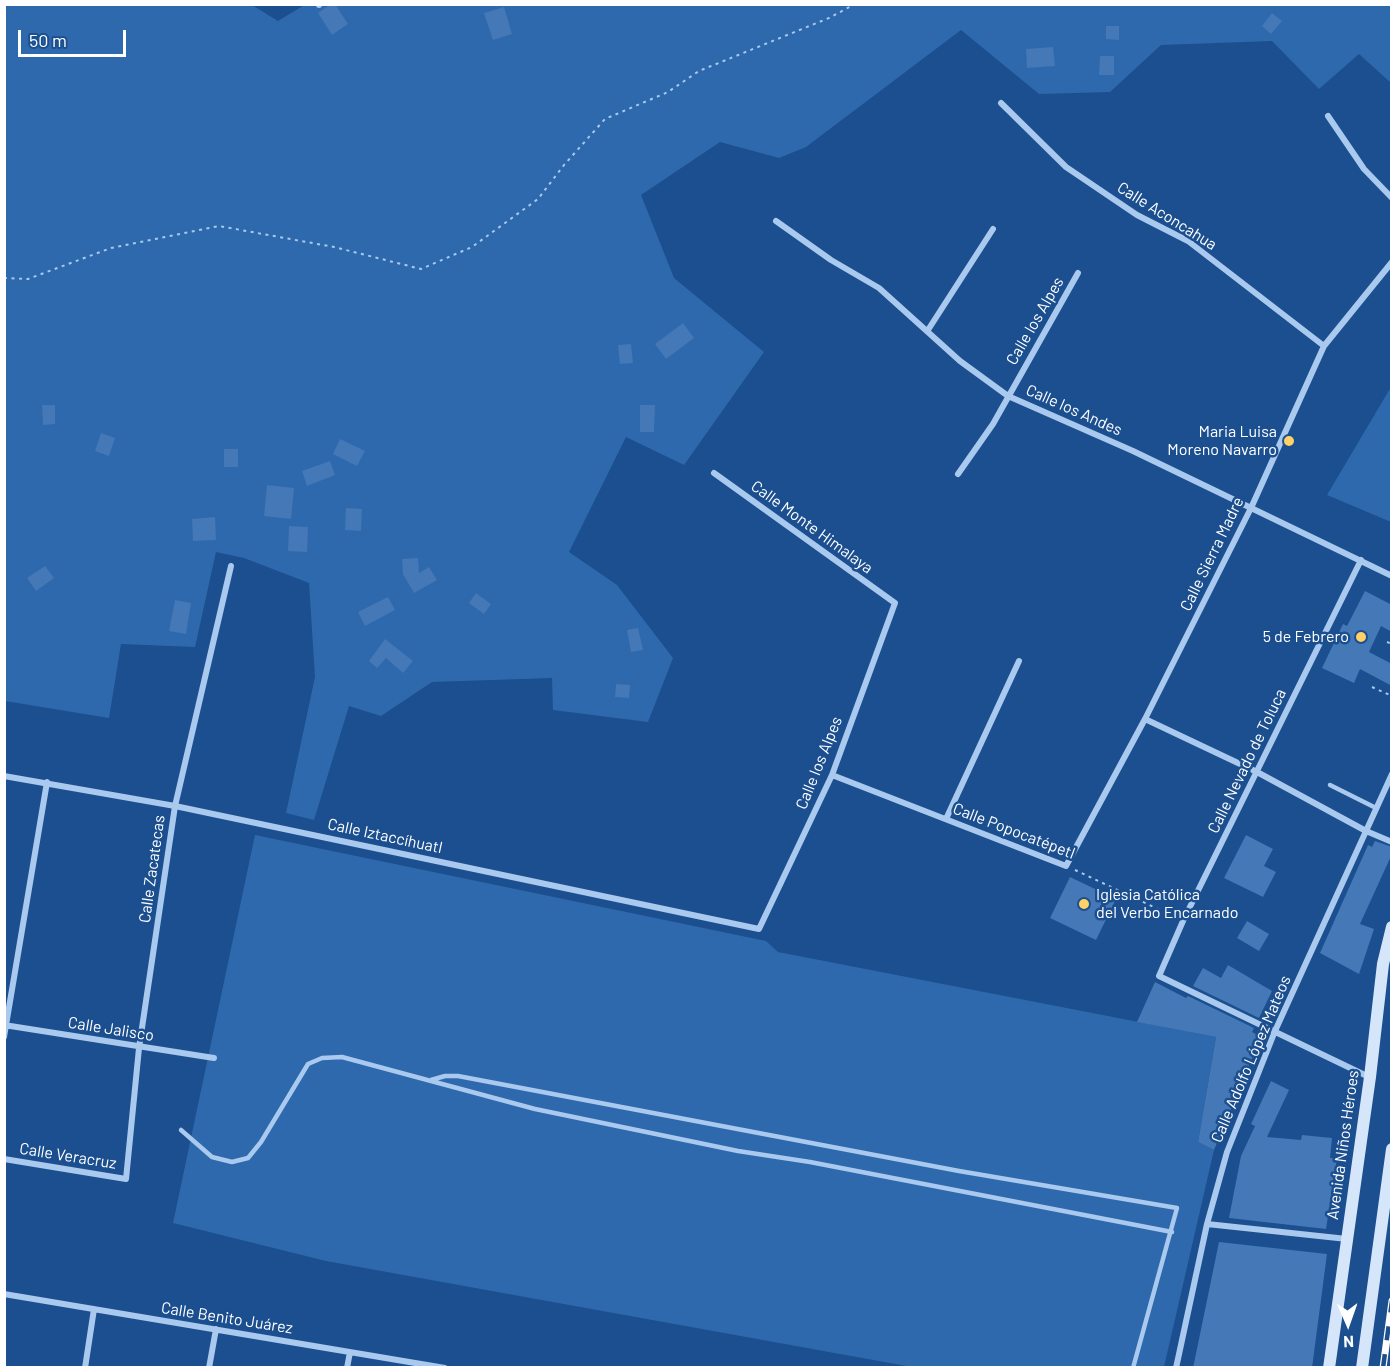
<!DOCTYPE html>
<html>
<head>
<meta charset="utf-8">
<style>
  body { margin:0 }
  #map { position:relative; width:1396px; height:1372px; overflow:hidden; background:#1b4f8f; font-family:Barlow,sans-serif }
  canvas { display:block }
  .frame { position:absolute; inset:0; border:6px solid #fff; pointer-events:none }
  .north { position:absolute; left:1318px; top:1294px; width:60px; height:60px; -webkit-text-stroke:4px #1b4f8f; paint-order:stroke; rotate:178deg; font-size:16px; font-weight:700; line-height:24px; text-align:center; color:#fff }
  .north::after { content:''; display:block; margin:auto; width:21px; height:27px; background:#fff; clip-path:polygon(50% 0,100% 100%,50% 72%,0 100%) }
  .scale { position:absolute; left:18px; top:30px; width:108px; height:27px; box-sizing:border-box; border:3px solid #fff; border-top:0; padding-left:8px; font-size:18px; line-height:21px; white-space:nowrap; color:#fff; -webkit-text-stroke:4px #1b4f8f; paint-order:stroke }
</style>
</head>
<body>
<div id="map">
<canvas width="1396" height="1372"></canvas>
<div class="frame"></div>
<div class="north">N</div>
<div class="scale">50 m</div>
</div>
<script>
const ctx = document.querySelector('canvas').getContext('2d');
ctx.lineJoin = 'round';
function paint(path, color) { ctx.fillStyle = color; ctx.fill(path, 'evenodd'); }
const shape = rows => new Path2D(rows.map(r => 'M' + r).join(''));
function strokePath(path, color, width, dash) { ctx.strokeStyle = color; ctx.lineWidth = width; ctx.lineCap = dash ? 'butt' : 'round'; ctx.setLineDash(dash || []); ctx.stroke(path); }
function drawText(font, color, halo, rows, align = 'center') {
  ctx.font = font + ' Barlow,sans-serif'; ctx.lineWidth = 5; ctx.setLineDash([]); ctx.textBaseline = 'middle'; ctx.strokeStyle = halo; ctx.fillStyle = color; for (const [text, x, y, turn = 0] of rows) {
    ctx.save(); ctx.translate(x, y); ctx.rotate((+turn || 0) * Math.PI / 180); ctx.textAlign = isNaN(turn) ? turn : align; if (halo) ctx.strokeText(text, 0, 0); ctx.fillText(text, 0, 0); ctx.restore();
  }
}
const green = shape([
  [306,4,1391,5,1391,83,1359,54,1319,89,1272,41,1161,45,1110,92,1039,94,961,30,806,147,779,158,720,142,641,195,674,278,764,352,684,465,626,437,569,552,617,585,673,658,648,722,553,710,552,678,432,682,381,716,349,706,314,820,286,813,315,677,309,583,244,558,216,552,195,647,121,644,109,718,5,701,4,5,252,5,278,21],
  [1391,387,1392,522,1391,522,1327,495],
  [255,835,766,941,778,952,1216,1037,1198,1142,1214,1150,1164,1367,912,1367,326,1261,173,1223]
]);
const building = shape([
  [331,4,335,4,348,24,332,35,318,13],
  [504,7,512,34,493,40,484,13],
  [1272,13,1282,21,1271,34,1262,26],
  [1106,26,1119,26,1119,40,1106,39],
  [1053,47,1055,66,1027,68,1026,49],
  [1100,56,1114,56,1114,75,1099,75],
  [683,323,694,338,666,359,655,344],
  [631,344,633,363,620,364,618,345],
  [42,405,55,405,55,424,43,425],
  [640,405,655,405,654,432,640,432],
  [101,433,115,438,109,456,95,451],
  [340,439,365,451,357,466,333,454],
  [224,449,238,449,238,467,224,467],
  [330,461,335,475,307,486,302,471],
  [267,485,294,488,291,519,264,516],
  [346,508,362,509,361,531,345,530],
  [215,517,216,540,193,541,192,519],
  [289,526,308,527,307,552,288,551],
  [418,558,419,573,429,567,437,580,414,593,403,574,402,559],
  [45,566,54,578,36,591,27,578],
  [1365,591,1392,605,1392,632,1381,626,1369,652,1392,664,1392,686,1360,669,1354,683,1322,668,1343,624,1347,626],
  [476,593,491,604,484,614,469,603],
  [388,597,395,610,365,626,358,612],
  [175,600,191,603,186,634,169,631],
  [638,628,643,650,631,652,627,630],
  [385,639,413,661,403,673,386,658,377,668,369,661],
  [616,684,630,685,629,698,615,697],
  [1246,835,1273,849,1264,866,1276,872,1263,897,1224,878],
  [1375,841,1392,847,1392,854,1360,924,1374,929,1359,974,1320,953,1368,845,1372,847],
  [1070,877,1116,899,1096,940,1050,918],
  [1247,921,1269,934,1259,951,1237,938],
  [1228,965,1272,991,1259,1018,1193,986,1203,968,1221,978],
  [1155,982,1186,998,1188,996,1254,1028,1252,1032,1261,1037,1214,1150,1198,1142,1216,1037,1137,1022],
  [1271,1081,1289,1090,1267,1137,1301,1140,1302,1135,1332,1138,1330,1158,1337,1158,1326,1229,1229,1218,1241,1156,1255,1126,1251,1124],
  [1219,1242,1327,1254,1312,1368,1193,1368]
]);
const path = shape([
  [4,278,28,279,111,248,219,226,334,247,421,269,472,247,538,199,564,165,605,119,668,92,699,71,829,18,855,4],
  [1387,642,1392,644],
  [1372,687,1392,696],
  [1075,870,1175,917]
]);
const lane = shape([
  [1330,785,1376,808],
  [431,1080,445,1076,458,1076,959,1171,1177,1208,1133,1368],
  [181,1130,212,1157,232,1162,248,1158,261,1142,308,1064,322,1058,342,1057,535,1109,738,1151,810,1162,1172,1232]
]);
const street = shape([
  [319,4,319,5],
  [1001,103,1066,167,1137,215,1188,241,1324,346],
  [1328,116,1364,169,1392,198],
  [776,221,831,260,879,288,960,361,1008,396,1133,451,1392,576],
  [928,330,993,229],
  [958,474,993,424,1078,273],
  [1361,560,1183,921,1159,976,1369,1077],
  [1145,719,1257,772,1366,831,1392,842],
  [832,775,1066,866,1145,719,1251,508,1324,346,1392,262],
  [4,776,175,806,759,929,832,775,895,603,714,473],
  [946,819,1019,661],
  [4,1025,214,1058],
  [4,1037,47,782],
  [4,1159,126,1179,139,1048,175,806,231,566],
  [1207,1224,1347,1239],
  [4,1294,445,1368],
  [85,1368,94,1309],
  [209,1368,216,1329],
  [347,1368,350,1352],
  [1176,1368,1207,1224,1227,1152,1275,1031,1392,774]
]);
const secondary = shape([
  [1329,1368,1370,1077,1383,964,1392,927],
  [1362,1368,1392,1149]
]);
const rail = shape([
  [1383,1368,1392,1301]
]);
const markers = [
  [1289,441,6,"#ffd166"],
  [1361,637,6,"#ffd166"],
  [1084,904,6,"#ffd166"]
];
const streetNames = [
  ["Calle Aconcahua",1167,216,32],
  ["Calle los Alpes",1035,321,-60],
  ["Calle los Andes",1074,410,24],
  ["Calle Monte Himalaya",812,527,36],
  ["Calle Sierra Madre",1212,554,-64],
  ["Calle Nevado de Toluca",1247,761,-64],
  ["Calle los Alpes",819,763,-68],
  ["Calle Popocatépetl",1014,831,21],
  ["Calle Iztaccíhuatl",385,836,12],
  ["Calle Zacatecas",152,869,-82],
  ["Calle Jalisco",111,1029,9],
  ["Calle Adolfo López Mateos",1251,1059,-67],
  ["Avenida Niños Héroes",1343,1145,-82],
  ["Calle Veracruz",68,1156,9],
  ["Calle Benito Juárez",227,1318,9]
];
const poiNames = [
  ["Maria Luisa",1277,432],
  ["Moreno Navarro",1277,450],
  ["5 de Febrero",1349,637],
  ["Iglesia Católica",1096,895,"left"],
  ["del Verbo Encarnado",1096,913,"left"]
];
paint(green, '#2e69ad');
paint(building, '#4478b7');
strokePath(path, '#a9c9ee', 2, [3, 4.5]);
strokePath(lane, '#a9c9ee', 4.5);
strokePath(street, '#a9c9ee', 6);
strokePath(secondary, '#d6e6fa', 12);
strokePath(rail, '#fff', 7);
strokePath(rail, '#1b4f8f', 4.5, [14]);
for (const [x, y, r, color] of markers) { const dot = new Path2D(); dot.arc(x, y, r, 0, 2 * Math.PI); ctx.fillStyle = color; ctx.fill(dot); strokePath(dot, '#1b4f8f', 2); }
drawText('16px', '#fff', '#1b4f8f', streetNames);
drawText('16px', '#fff', '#1b4f8f', poiNames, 'right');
</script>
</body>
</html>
